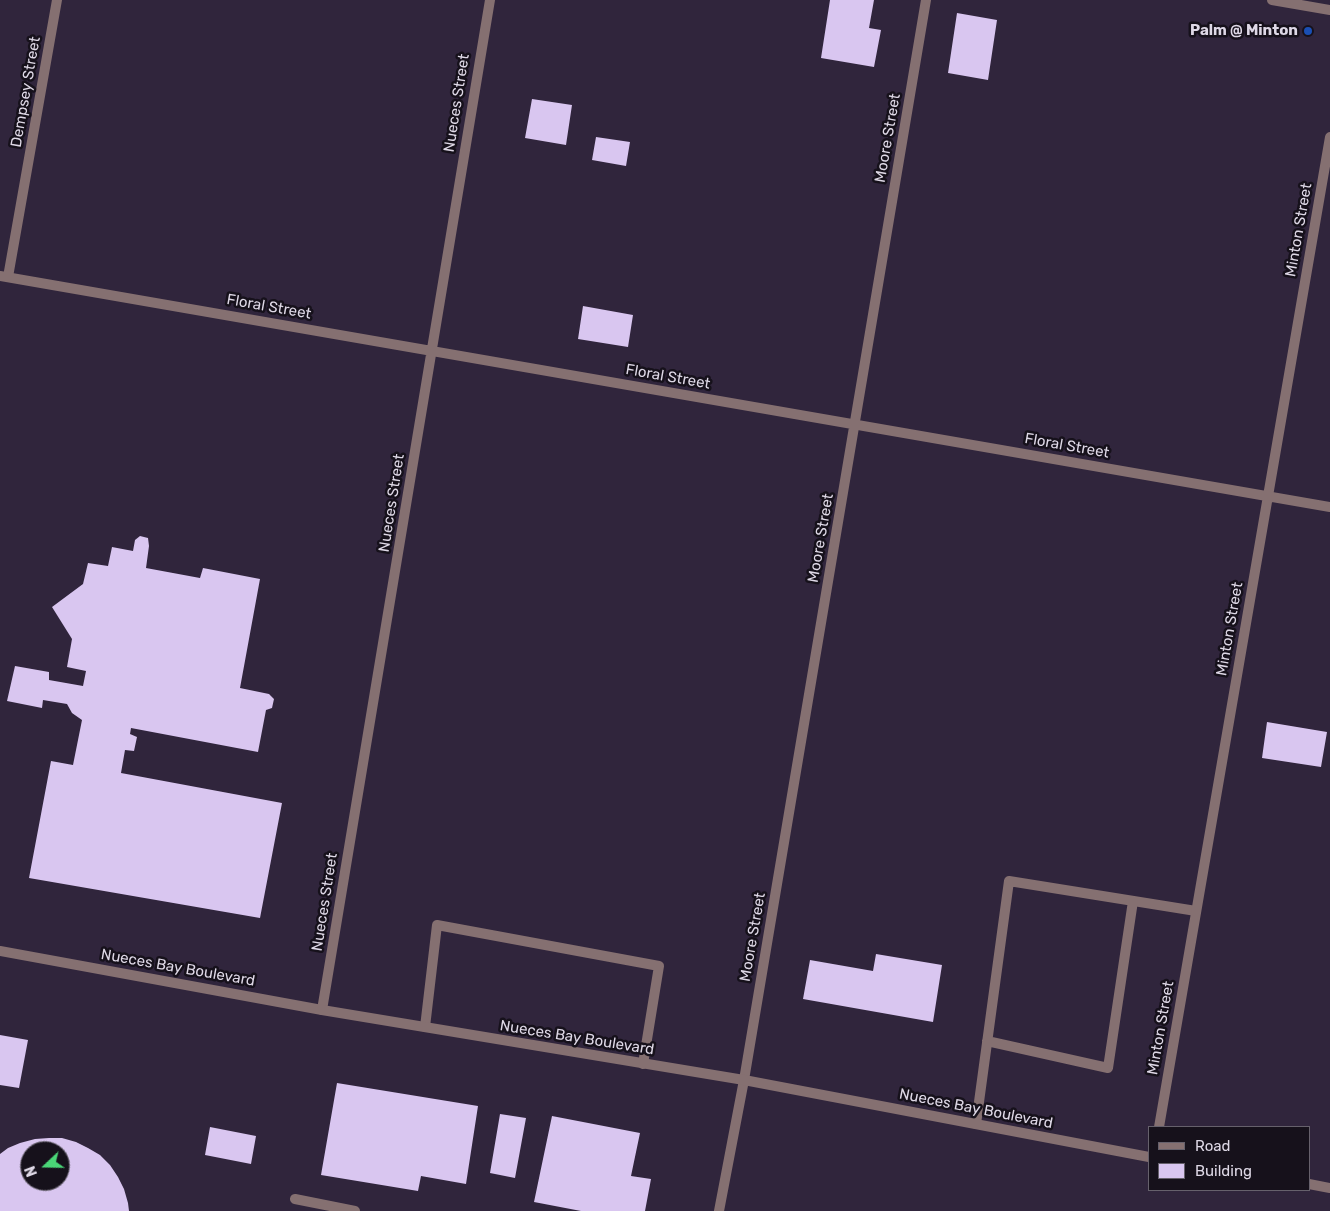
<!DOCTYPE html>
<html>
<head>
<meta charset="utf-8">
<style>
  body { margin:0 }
  #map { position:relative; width:1330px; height:1211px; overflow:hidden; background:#30253c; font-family:Rubik,sans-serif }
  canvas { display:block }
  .legend { position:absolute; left:1148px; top:1126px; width:162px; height:65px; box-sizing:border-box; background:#16111b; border:1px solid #66616c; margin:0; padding:6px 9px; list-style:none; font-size:15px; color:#ded8e6 }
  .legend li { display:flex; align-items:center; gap:10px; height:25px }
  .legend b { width:25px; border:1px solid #66616c }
  .north { position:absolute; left:20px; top:1141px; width:50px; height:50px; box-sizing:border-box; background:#16111b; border:1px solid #66616c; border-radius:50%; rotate:249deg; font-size:14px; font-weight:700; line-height:20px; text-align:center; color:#ded8e6 }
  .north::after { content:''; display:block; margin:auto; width:18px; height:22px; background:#4ad677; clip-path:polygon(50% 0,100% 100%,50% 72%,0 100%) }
</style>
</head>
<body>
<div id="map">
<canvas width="1330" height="1211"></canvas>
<ul class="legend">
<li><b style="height:6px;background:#857071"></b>Road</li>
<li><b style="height:14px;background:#d9c6f0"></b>Building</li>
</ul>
<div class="north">N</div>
</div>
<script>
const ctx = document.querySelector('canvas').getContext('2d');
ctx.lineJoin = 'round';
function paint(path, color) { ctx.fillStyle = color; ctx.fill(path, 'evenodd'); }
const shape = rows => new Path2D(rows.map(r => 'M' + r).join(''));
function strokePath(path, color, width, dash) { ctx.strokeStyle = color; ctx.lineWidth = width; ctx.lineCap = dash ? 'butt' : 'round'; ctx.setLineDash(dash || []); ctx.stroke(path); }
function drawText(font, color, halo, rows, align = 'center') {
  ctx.font = font + ' Rubik,sans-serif'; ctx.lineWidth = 5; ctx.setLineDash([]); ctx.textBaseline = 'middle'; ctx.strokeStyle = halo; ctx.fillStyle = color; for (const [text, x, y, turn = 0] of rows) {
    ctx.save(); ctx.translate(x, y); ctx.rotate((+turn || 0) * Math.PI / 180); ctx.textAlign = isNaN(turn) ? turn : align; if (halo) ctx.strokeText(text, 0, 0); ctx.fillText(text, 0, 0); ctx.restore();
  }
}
const building = shape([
  [830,0,874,0,869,28,881,30,874,67,821,58],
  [957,13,997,20,988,80,948,73],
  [532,99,572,105,566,145,525,138],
  [596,137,630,142,626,166,592,160],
  [583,306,633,315,628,347,578,339],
  [140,536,148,538,149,546,146,568,200,578,203,568,260,579,240,688,269,694,274,699,272,708,266,710,258,752,131,728,130,734,137,737,134,751,125,750,121,773,282,803,260,918,29,878,51,761,73,765,82,720,72,713,67,704,43,700,42,708,7,701,15,666,49,672,49,680,83,686,86,671,67,667,72,639,52,607,83,584,88,563,108,566,112,547,133,551,135,540],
  [1267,722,1327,732,1321,767,1262,758],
  [876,954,942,965,933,1022,803,999,810,960,873,971],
  [0,1035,28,1040,19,1088,0,1085],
  [337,1083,478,1106,466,1184,421,1176,418,1191,321,1175],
  [500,1114,526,1118,515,1178,490,1173],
  [552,1116,640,1133,631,1176,651,1179,645,1211,581,1211,534,1202],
  [210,1127,256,1136,251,1164,205,1155],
  [49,1138,62,1138,76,1142,88,1148,100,1155,110,1165,118,1177,124,1189,128,1203,129,1211,0,1211,0,1154,8,1148,20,1143,35,1139],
  [30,1151,60,1151,60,1181,30,1181]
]);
const service = shape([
  [425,1027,437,925,659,966,643,1064],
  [987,1041,1108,1068,1133,901],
  [976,1124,1009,881,1196,911],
  [295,1199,355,1211],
  [719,1211,744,1080]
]);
const minor = shape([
  [1272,0,1330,10],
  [0,276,1330,507],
  [8,277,57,0],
  [322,1010,490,0],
  [744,1080,926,0],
  [1159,1127,1330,137]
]);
const tertiary = shape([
  [0,951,322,1010,744,1080,1149,1157],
  [1309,1184,1330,1188]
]);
const markers = [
  [1308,31,5,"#1a4fb4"]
];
const poiNames = [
  ["Palm @ Minton",1298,31]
];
const streetNames = [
  ["Dempsey Street",26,92,-80],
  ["Nueces Street",457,103,-81],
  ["Moore Street",888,138,-80],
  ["Minton Street",1299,230,-80],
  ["Floral Street",269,307,10],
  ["Floral Street",668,377,10],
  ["Floral Street",1067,446,10],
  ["Nueces Street",392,503,-81],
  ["Moore Street",821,538,-80],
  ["Minton Street",1230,629,-80],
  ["Nueces Street",325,902,-81],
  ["Moore Street",753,937,-80],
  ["Nueces Bay Boulevard",178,968,10],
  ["Minton Street",1161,1028,-80],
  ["Nueces Bay Boulevard",577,1038,9],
  ["Nueces Bay Boulevard",976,1109,11]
];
paint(building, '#d9c6f0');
strokePath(service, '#857071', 10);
strokePath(minor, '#857071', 10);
strokePath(tertiary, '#857071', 10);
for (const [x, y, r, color] of markers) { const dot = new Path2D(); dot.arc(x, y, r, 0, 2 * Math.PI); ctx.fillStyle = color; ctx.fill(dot); strokePath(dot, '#16111b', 2); }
drawText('bold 15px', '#ded8e6', '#16111b', poiNames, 'right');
drawText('15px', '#ded8e6', '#16111b', streetNames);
</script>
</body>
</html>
